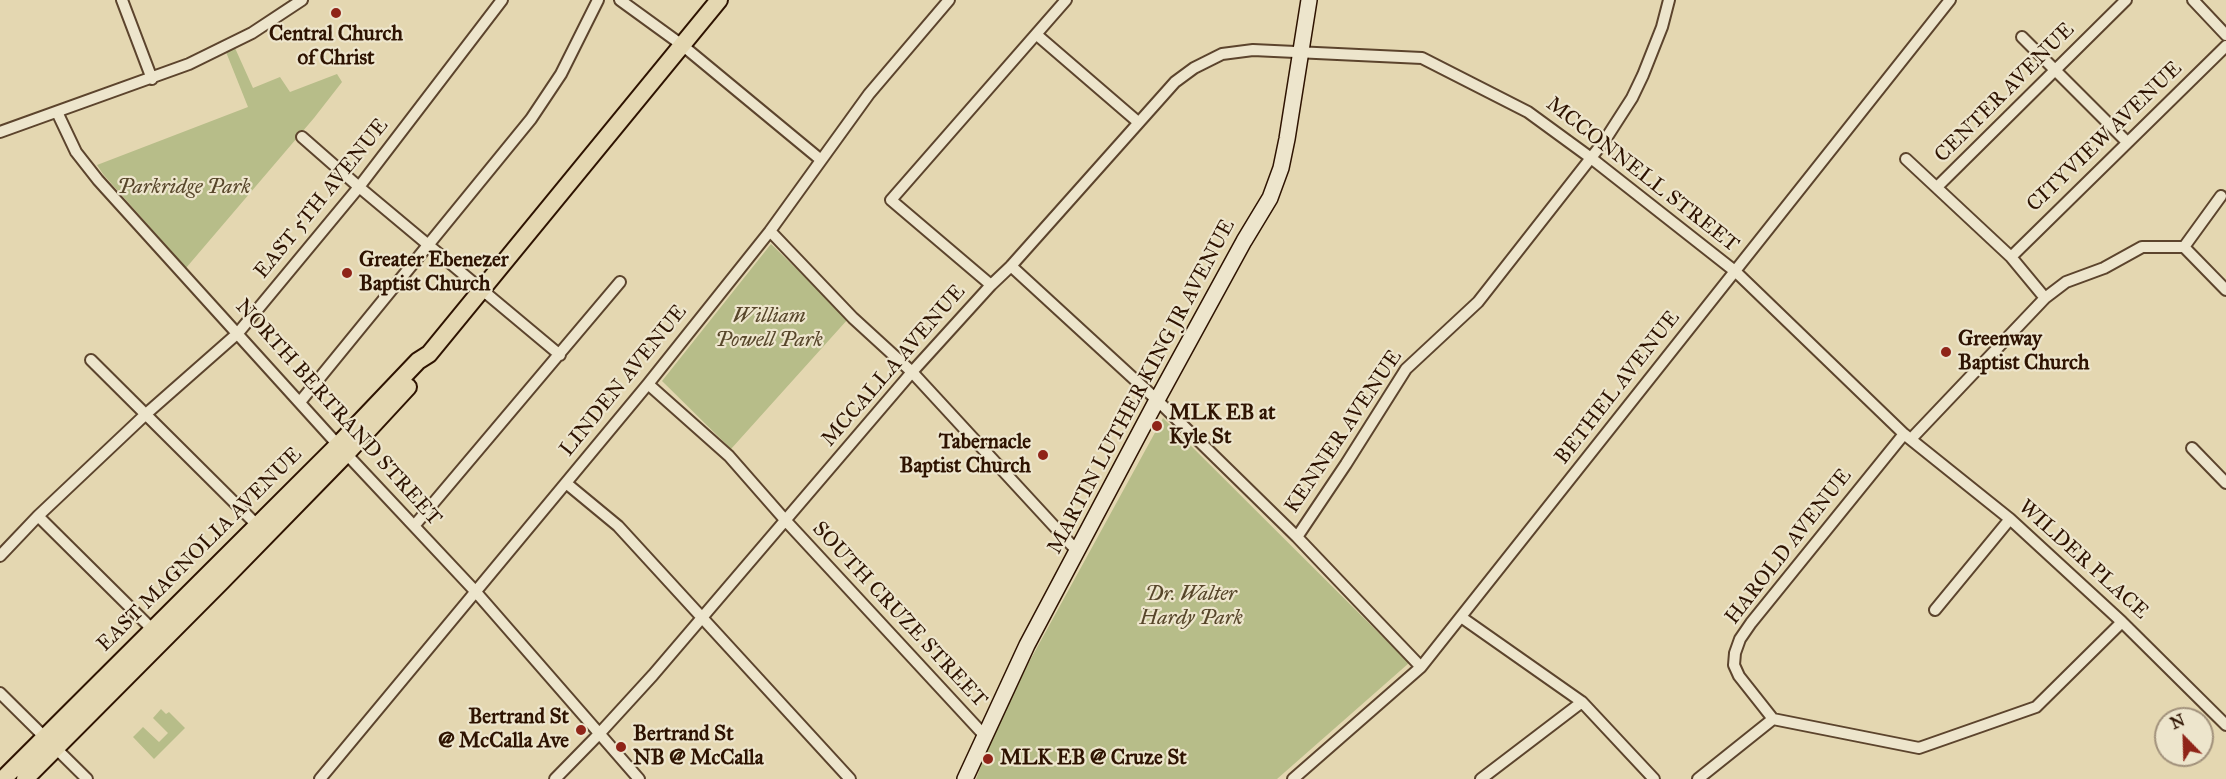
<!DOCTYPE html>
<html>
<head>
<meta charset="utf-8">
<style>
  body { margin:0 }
  #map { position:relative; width:2226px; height:779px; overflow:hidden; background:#e4d7b1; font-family:"IM FELL Great Primer",serif }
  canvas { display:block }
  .north { position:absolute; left:2154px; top:707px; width:60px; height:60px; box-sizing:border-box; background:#ede5cc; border:2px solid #a1917b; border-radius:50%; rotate:337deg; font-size:16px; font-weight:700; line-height:24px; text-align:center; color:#2e1301 }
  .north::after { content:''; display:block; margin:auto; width:21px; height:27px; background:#8f2418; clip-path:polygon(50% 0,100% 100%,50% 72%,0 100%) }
</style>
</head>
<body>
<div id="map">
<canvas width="2226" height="779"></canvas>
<div class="north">N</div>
</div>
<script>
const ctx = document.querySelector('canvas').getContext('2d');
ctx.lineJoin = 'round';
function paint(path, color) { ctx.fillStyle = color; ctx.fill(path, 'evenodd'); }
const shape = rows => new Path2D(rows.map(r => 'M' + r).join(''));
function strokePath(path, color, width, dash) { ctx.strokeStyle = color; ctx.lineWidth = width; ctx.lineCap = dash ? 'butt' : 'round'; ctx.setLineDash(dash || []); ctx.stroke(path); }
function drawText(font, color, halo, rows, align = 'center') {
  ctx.font = font + ' "IM FELL Great Primer",serif'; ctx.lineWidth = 4.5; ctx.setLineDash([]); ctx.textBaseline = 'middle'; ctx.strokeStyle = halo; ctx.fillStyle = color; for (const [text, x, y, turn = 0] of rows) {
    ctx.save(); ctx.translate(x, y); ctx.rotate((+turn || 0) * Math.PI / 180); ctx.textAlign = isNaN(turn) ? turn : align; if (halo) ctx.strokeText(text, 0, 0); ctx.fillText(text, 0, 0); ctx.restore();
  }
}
const green = shape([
  [235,48,253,88,280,77,290,92,337,74,342,82,314,118,186,268,103,174,97,165,248,107,226,52],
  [771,244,848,319,731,449,662,381],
  [1163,418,1409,663,1277,779,976,779,989,745,1028,664],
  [161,709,166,714,169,712,185,728,154,759,133,737,143,727,159,742,168,733,153,718]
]);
const minor = shape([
  [122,0,152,79],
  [620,0,682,45,821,160],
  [2193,0,2226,35],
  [1037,35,1138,122],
  [2022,37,2127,142],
  [57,112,76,152,98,180,338,445,475,591,639,779],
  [0,132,189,64,252,33,302,0],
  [302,137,359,187,560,355],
  [1906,159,2011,257,2045,298],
  [1937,187,2126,0],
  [770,231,853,318,912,372,1077,551],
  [2184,247,2221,196],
  [2011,257,2226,46],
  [1011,266,1157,400,1297,537,1421,667],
  [991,285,891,200,1066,0],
  [91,360,257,525],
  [648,384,729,456,786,521,984,735],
  [300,402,531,119,561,74,598,0],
  [1911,439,2045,298,2066,282,2104,268,2142,247,2184,247,2226,290],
  [2192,448,2226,483],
  [566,483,618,526,850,779],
  [38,516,153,630],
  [414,526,620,282],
  [1297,537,1346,464,1406,369,1478,302,1605,140,1632,98,1643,75,1662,27,1669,0],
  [0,556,38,516,146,414,238,333,359,187,502,0],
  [1935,610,2010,519],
  [1461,617,1582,702,1654,779],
  [0,693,87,779],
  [1773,719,1739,676,1734,665,1735,653,1740,639,1751,623,1904,434],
  [320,779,648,384,770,231,869,94,949,0],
  [555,779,599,734,653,675,912,372,991,285,1011,266,1175,82,1194,68,1222,54,1253,50,1422,58,1528,112,1591,158,1736,272,1904,434,2010,519,2122,622,2226,725],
  [1293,779,1421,667,1950,0],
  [1481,779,1582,702],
  [1698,779,1773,719,1919,748,2036,707,2122,622]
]);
const secondary = shape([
  [965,779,1027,645,1157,400,1244,241,1270,198,1281,168,1287,139,1309,0]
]);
const primary = shape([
  [3,779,338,445,418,361,429,354,719,0],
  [25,779,221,582,346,454,408,387]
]);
const markers = [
  [336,13,6,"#8f2418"],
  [347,273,6,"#8f2418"],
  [1946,352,6,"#8f2418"],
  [1157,426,6,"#8f2418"],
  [1043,455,6,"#8f2418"],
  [581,730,6,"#8f2418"],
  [621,747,6,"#8f2418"],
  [988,759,6,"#8f2418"]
];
const poiNames = [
  ["Central Church",336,35,"center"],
  ["of Christ",336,59,"center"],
  ["Greater Ebenezer",359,261],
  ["Baptist Church",359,285],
  ["Greenway",1958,340],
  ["Baptist Church",1958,364],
  ["MLK EB at",1169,414],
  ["Kyle St",1169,438],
  ["Tabernacle",1031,443,"right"],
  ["Baptist Church",1031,467,"right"],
  ["Bertrand St",569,718,"right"],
  ["@ McCalla Ave",569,742,"right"],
  ["Bertrand St",633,735],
  ["NB @ McCalla",633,759],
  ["MLK EB @ Cruze St",1000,759]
];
const streetNames = [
  ["CENTER AVENUE",2005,93,-45],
  ["CITYVIEW AVENUE",2105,137,-44],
  ["MCCONNELL STREET",1642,175,38],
  ["EAST 5TH AVENUE",322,199,-51],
  ["MCCALLA AVENUE",894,366,-49],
  ["LINDEN AVENUE",624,381,-51],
  ["MARTIN LUTHER KING JR AVENUE",1142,387,-62],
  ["BETHEL AVENUE",1618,388,-52],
  ["NORTH BERTRAND STREET",338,413,48],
  ["KENNER AVENUE",1344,432,-56],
  ["HAROLD AVENUE",1789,547,-52],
  ["EAST MAGNOLIA AVENUE",200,550,-45],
  ["WILDER PLACE",2083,560,42],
  ["SOUTH CRUZE STREET",899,615,47]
];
const parkNames = [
  ["Parkridge Park",184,188],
  ["William",769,317],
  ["Powell Park",769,341],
  ["Dr. Walter",1191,595],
  ["Hardy Park",1191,619]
];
paint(green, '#b7bd89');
strokePath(minor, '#5c442d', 14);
strokePath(secondary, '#2e1301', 18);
strokePath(primary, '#2e1301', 20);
strokePath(minor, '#ede5cc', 10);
strokePath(secondary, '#ede5cc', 15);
strokePath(primary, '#e4d7b1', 16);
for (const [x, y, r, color] of markers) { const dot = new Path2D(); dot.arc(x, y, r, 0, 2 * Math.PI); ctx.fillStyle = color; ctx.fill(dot); strokePath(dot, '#ede5cc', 2); }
drawText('bold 21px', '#2e1301', '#ede5cc', poiNames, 'left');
drawText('21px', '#2e1301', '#ede5cc', streetNames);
drawText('italic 21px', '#57462a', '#ede5cc', parkNames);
</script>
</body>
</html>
